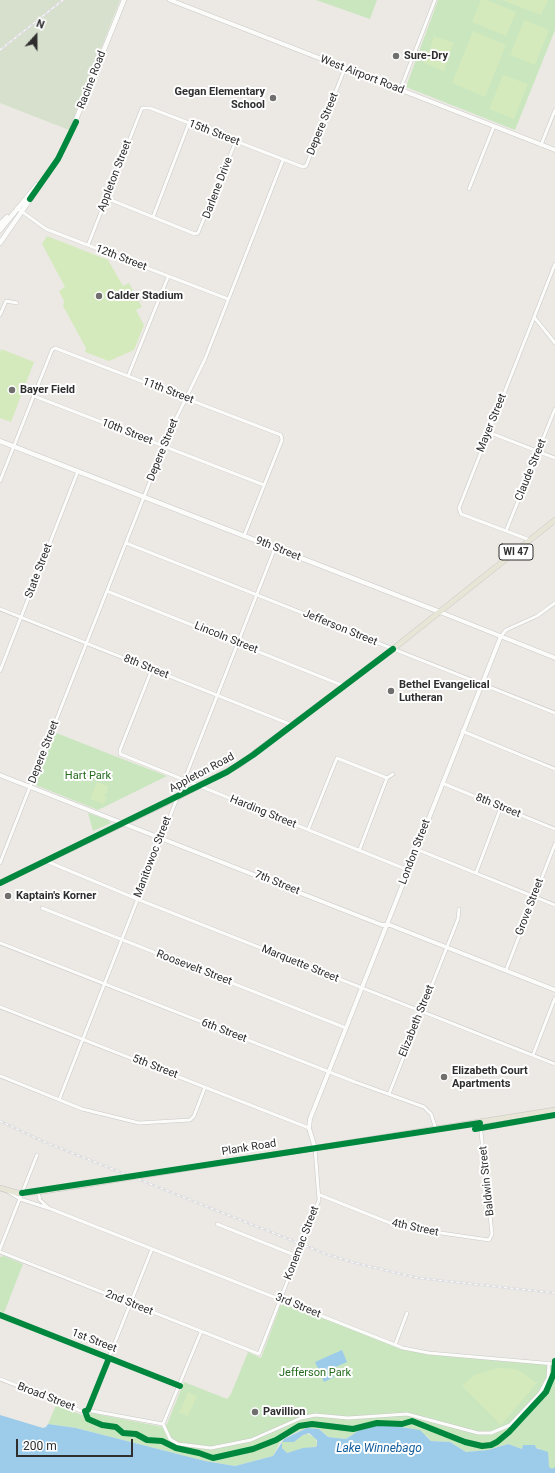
<!DOCTYPE html>
<html>
<head>
<meta charset="utf-8">
<style>
  body { margin:0 }
  #map { position:relative; width:555px; height:1473px; overflow:hidden; background:#ece9e4; font-family:Roboto,sans-serif }
  canvas { display:block }
  .north { position:absolute; left:16px; top:16px; width:40px; height:40px; -webkit-text-stroke:3px #fff; paint-order:stroke; rotate:21deg; font-size:11px; font-weight:700; line-height:16px; text-align:center; color:#2e2e2e }
  .north::after { content:''; display:block; margin:auto; width:14px; height:18px; background:#2e2e2e; clip-path:polygon(50% 0,100% 100%,50% 72%,0 100%) }
  .scale { position:absolute; left:16px; top:1439px; width:117px; height:18px; box-sizing:border-box; border:2px solid #2e2e2e; border-top:0; padding-left:5px; font-size:12px; line-height:14px; white-space:nowrap; color:#2e2e2e; -webkit-text-stroke:3px #fff; paint-order:stroke }
</style>
</head>
<body>
<div id="map">
<canvas width="555" height="1473"></canvas>
<div class="north">N</div>
<div class="scale">200 m</div>
</div>
<script>
const ctx = document.querySelector('canvas').getContext('2d');
ctx.lineJoin = 'round';
function paint(path, color) { ctx.fillStyle = color; ctx.fill(path, 'evenodd'); }
const shape = rows => new Path2D(rows.map(r => 'M' + r).join(''));
function strokePath(path, color, width, dash) { ctx.strokeStyle = color; ctx.lineWidth = width; ctx.lineCap = dash ? 'butt' : 'round'; ctx.setLineDash(dash || []); ctx.stroke(path); }
function drawText(font, color, halo, rows, align = 'center') {
  ctx.font = font + ' Roboto,sans-serif'; ctx.lineWidth = 4; ctx.setLineDash([]); ctx.textBaseline = 'middle'; ctx.strokeStyle = halo; ctx.fillStyle = color; for (const [text, x, y, turn = 0] of rows) {
    ctx.save(); ctx.translate(x, y); ctx.rotate((+turn || 0) * Math.PI / 180); ctx.textAlign = isNaN(turn) ? turn : align; if (halo) ctx.strokeText(text, 0, 0); ctx.fillText(text, 0, 0); ctx.restore();
  }
}
const green = shape([
  [316,0,377,0,370,19],
  [438,0,555,0,555,30,515,130,406,87],
  [54,732,112,755,167,776,98,810,33,784],
  [88,813,108,820,111,823,93,831],
  [4,1256,23,1264,4,1313,0,1311,0,1257],
  [282,1301,409,1351,555,1365,555,1473,549,1473,549,1467,539,1448,522,1449,508,1444,488,1450,466,1452,450,1442,431,1441,427,1436,407,1428,394,1426,378,1425,358,1431,346,1439,328,1437,319,1429,307,1428,286,1437,280,1442,273,1456,235,1466,205,1461,76,1428,48,1424,56,1405,82,1415,92,1413,163,1427,167,1424,184,1382,227,1399,231,1394,248,1352,261,1358],
  [306,1433,316,1438,317,1446,287,1453,282,1448,282,1442,294,1442]
]);
const cemetery = shape([
  [0,0,120,0,69,130,0,103]
]);
const pitch = shape([
  [481,0,487,0,516,12,506,36,472,22],
  [502,0,548,0,541,15],
  [524,20,549,30,535,65,510,55],
  [473,31,506,45,485,97,452,83],
  [434,36,454,43,449,55,430,48],
  [428,51,448,59,444,71,424,63],
  [503,75,528,84,514,119,489,109],
  [47,236,108,260,123,286,129,283,142,307,136,310,144,325,134,350,109,361,85,352,86,348,63,306,64,301,59,291,65,287,42,244],
  [1,349,34,362,11,422,0,418,0,353],
  [97,782,108,786,107,792,104,796,107,797,104,804,90,799],
  [498,1368,515,1369,523,1373,537,1383,501,1425,462,1386,474,1375],
  [188,1392,197,1396,188,1416,179,1413]
]);
const water = shape([
  [342,1350,347,1362,331,1369,334,1377,324,1382,315,1362],
  [0,1415,43,1428,46,1427,48,1424,76,1428,205,1461,235,1466,273,1456,284,1439,307,1428,319,1429,328,1437,346,1439,358,1431,378,1425,400,1427,420,1430,431,1441,450,1442,466,1452,488,1450,508,1444,522,1449,523,1445,535,1445,536,1448,548,1452,549,1467,552,1469,555,1467,555,1473,0,1473],
  [309,1433,317,1440,317,1446,315,1447,303,1448,287,1453,282,1448,282,1442,294,1442,303,1435]
]);
const minor = shape([
  [400,90,435,0],
  [541,145,555,110],
  [469,189,494,126],
  [106,198,195,234,198,233,236,141],
  [17,208,46,229,228,299],
  [153,217,189,123],
  [88,245,142,108,150,108,303,167,306,166,345,68],
  [0,315,6,301,17,303],
  [534,317,555,343],
  [128,376,168,277],
  [34,396,264,485],
  [488,432,555,458],
  [0,481,52,350,55,348,281,435,282,440,244,536],
  [506,531,555,409],
  [530,540,461,514,459,508,555,264],
  [126,543,555,713],
  [107,591,344,686],
  [0,609,292,725],
  [501,636,506,630,537,616,555,603],
  [152,669,120,750,120,754,408,870],
  [0,671,78,471],
  [462,731,555,769],
  [442,783,555,829],
  [308,830,337,758,387,778],
  [416,849,555,905],
  [359,851,387,778,393,774],
  [46,861,137,899,555,1064],
  [0,863,169,433,205,359,283,160],
  [476,873,501,807],
  [42,908,346,1028],
  [0,943,355,1082,424,1107,431,1114,436,1129],
  [506,970,555,844],
  [0,1007,309,1128],
  [533,1055,555,998],
  [0,1076,82,1109,139,1123,190,1120,194,1116,205,1087],
  [389,1094,458,919,459,909],
  [59,1100,275,548],
  [9,1192,20,1199,51,1209,403,1348,429,1353,555,1364],
  [38,1192,40,1200,50,1209],
  [320,1195,400,1227,489,1240,492,1234,480,1123],
  [217,1224,297,1256],
  [0,1249,37,1155],
  [0,1252,259,1354,319,1200,315,1148],
  [0,1315,180,1386],
  [395,1345,407,1313],
  [0,1379,81,1411,92,1411,163,1424],
  [88,1410,152,1249],
  [163,1424,170,1439,178,1444,211,1448,251,1440,301,1418,315,1415,348,1418,407,1414,478,1433,491,1433,510,1425,540,1393,548,1378,549,1363],
  [163,1424,201,1332]
]);
const tertiary = shape([
  [170,0,555,150],
  [440,612,555,658],
  [0,775,341,909,382,925,390,925,555,990],
  [315,1148,309,1128,310,1119,501,636]
]);
const secondary = shape([
  [0,224,7,217],
  [0,230,37,185],
  [0,243,54,165,67,142,124,0],
  [0,441,440,612]
]);
const primary = shape([
  [0,883,176,798,239,765,393,649,555,520],
  [0,1188,17,1193,38,1192,555,1110]
]);
const rail = shape([
  [0,50,63,0],
  [0,1121,42,1141,326,1254,355,1263,418,1278,555,1293]
]);
const cycleway = shape([
  [30,199,58,159,76,122],
  [0,883,227,772,253,755,393,649],
  [475,1129,555,1115],
  [22,1193,480,1123],
  [0,1315,180,1386],
  [109,1358,88,1410,85,1411,88,1419,102,1425,116,1427,123,1433,136,1434,147,1440,162,1441,176,1448,199,1453,213,1458,253,1449,276,1440,299,1426,312,1424,353,1429,377,1423,402,1424,412,1421,465,1442,482,1446,491,1445,497,1442,509,1432,546,1392,554,1373,555,1361]
]);
const markers = [
  [396,56,4,"#706f6e"],
  [273,98,4,"#706f6e"],
  [99,296,4,"#706f6e"],
  [12,390,4,"#706f6e"],
  [391,691,4,"#706f6e"],
  [8,896,4,"#706f6e"],
  [444,1077,4,"#706f6e"],
  [255,1412,4,"#706f6e"]
];
const shields = [
  [516,552,34]
];
const shieldNames = [
  ["WI 47",516,552]
];
const poiNames = [
  ["Sure-Dry",404,56],
  ["Gegan Elementary",265,92,"right"],
  ["School",265,105,"right"],
  ["Calder Stadium",107,296],
  ["Bayer Field",20,390],
  ["Bethel Evangelical",399,685],
  ["Lutheran",399,698],
  ["Kaptain's Korner",16,896],
  ["Elizabeth Court",452,1071],
  ["Apartments",452,1084],
  ["Pavillion",263,1412]
];
const streetNames = [
  ["West Airport Road",362,75,21],
  ["Racine Road",92,80,-69],
  ["Depere Street",323,124,-68],
  ["15th Street",214,133,21],
  ["Appleton Street",115,176,-69],
  ["Darlene Drive",218,188,-69],
  ["12th Street",121,258,21],
  ["11th Street",168,391,21],
  ["Mayer Street",492,423,-68],
  ["10th Street",127,432,21],
  ["Depere Street",163,450,-68],
  ["Claude Street",531,470,-68],
  ["9th Street",278,549,22],
  ["State Street",39,571,-69],
  ["Jefferson Street",340,628,22],
  ["Lincoln Street",226,638,22],
  ["8th Street",146,667,22],
  ["Depere Street",44,752,-69],
  ["Appleton Road",202,773,-28],
  ["8th Street",498,806,22],
  ["Harding Street",263,812,22],
  ["London Street",415,852,-69],
  ["Manitowoc Street",153,857,-69],
  ["7th Street",277,883,22],
  ["Grove Street",530,907,-69],
  ["Marquette Street",300,964,22],
  ["Roosevelt Street",194,968,21],
  ["Elizabeth Street",417,1021,-68],
  ["6th Street",224,1031,21],
  ["5th Street",155,1067,21],
  ["Plank Road",249,1148,-9],
  ["Baldwin Street",487,1181,-96],
  ["4th Street",415,1228,12],
  ["Konemac Street",302,1243,-69],
  ["2nd Street",129,1303,22],
  ["3rd Street",298,1306,22],
  ["1st Street",94,1341,21],
  ["Broad Street",46,1397,21]
];
const parkNames = [
  ["Hart Park",88,776],
  ["Jefferson Park",315,1373]
];
const waterNames = [
  ["Lake Winnebago",379,1449]
];
paint(green, '#cae6bf');
paint(cemetery, '#d6e0cc');
paint(pitch, '#d4eabc');
paint(water, '#9cccea');
strokePath(minor, '#c9c8c8', 4);
strokePath(tertiary, '#c9c8c8', 5);
strokePath(secondary, '#c9c8c8', 5.5);
strokePath(primary, '#c6c5c4', 6);
strokePath(minor, '#fcfcfb', 3);
strokePath(tertiary, '#fcfcfb', 4);
strokePath(secondary, '#fcfcfb', 4.5);
strokePath(primary, '#e7e5d6', 5);
strokePath(rail, '#dfdfe1', 2.5);
strokePath(rail, '#fff', 1, [3]);
strokePath(cycleway, '#00873e', 6);
for (const [x, y, r, color] of markers) { const dot = new Path2D(); dot.arc(x, y, r, 0, 2 * Math.PI); ctx.fillStyle = color; ctx.fill(dot); strokePath(dot, '#fff', 1.5); }
for (const [x, y, w] of shields) { const box = new Path2D(); box.roundRect(x - w / 2, y - 8, w, 16, 3); ctx.fillStyle = '#fff'; ctx.fill(box); strokePath(box, '#2e2e2e', 1); }
drawText('bold 10px', '#2e2e2e', null, shieldNames);
drawText('bold 11px', '#2e2e2e', '#fff', poiNames, 'left');
drawText('11px', '#2e2e2e', '#fff', streetNames);
drawText('11px', '#246b1d', '#fff', parkNames);
drawText('italic 12px', '#115d9e', '#fff', waterNames);
</script>
</body>
</html>
